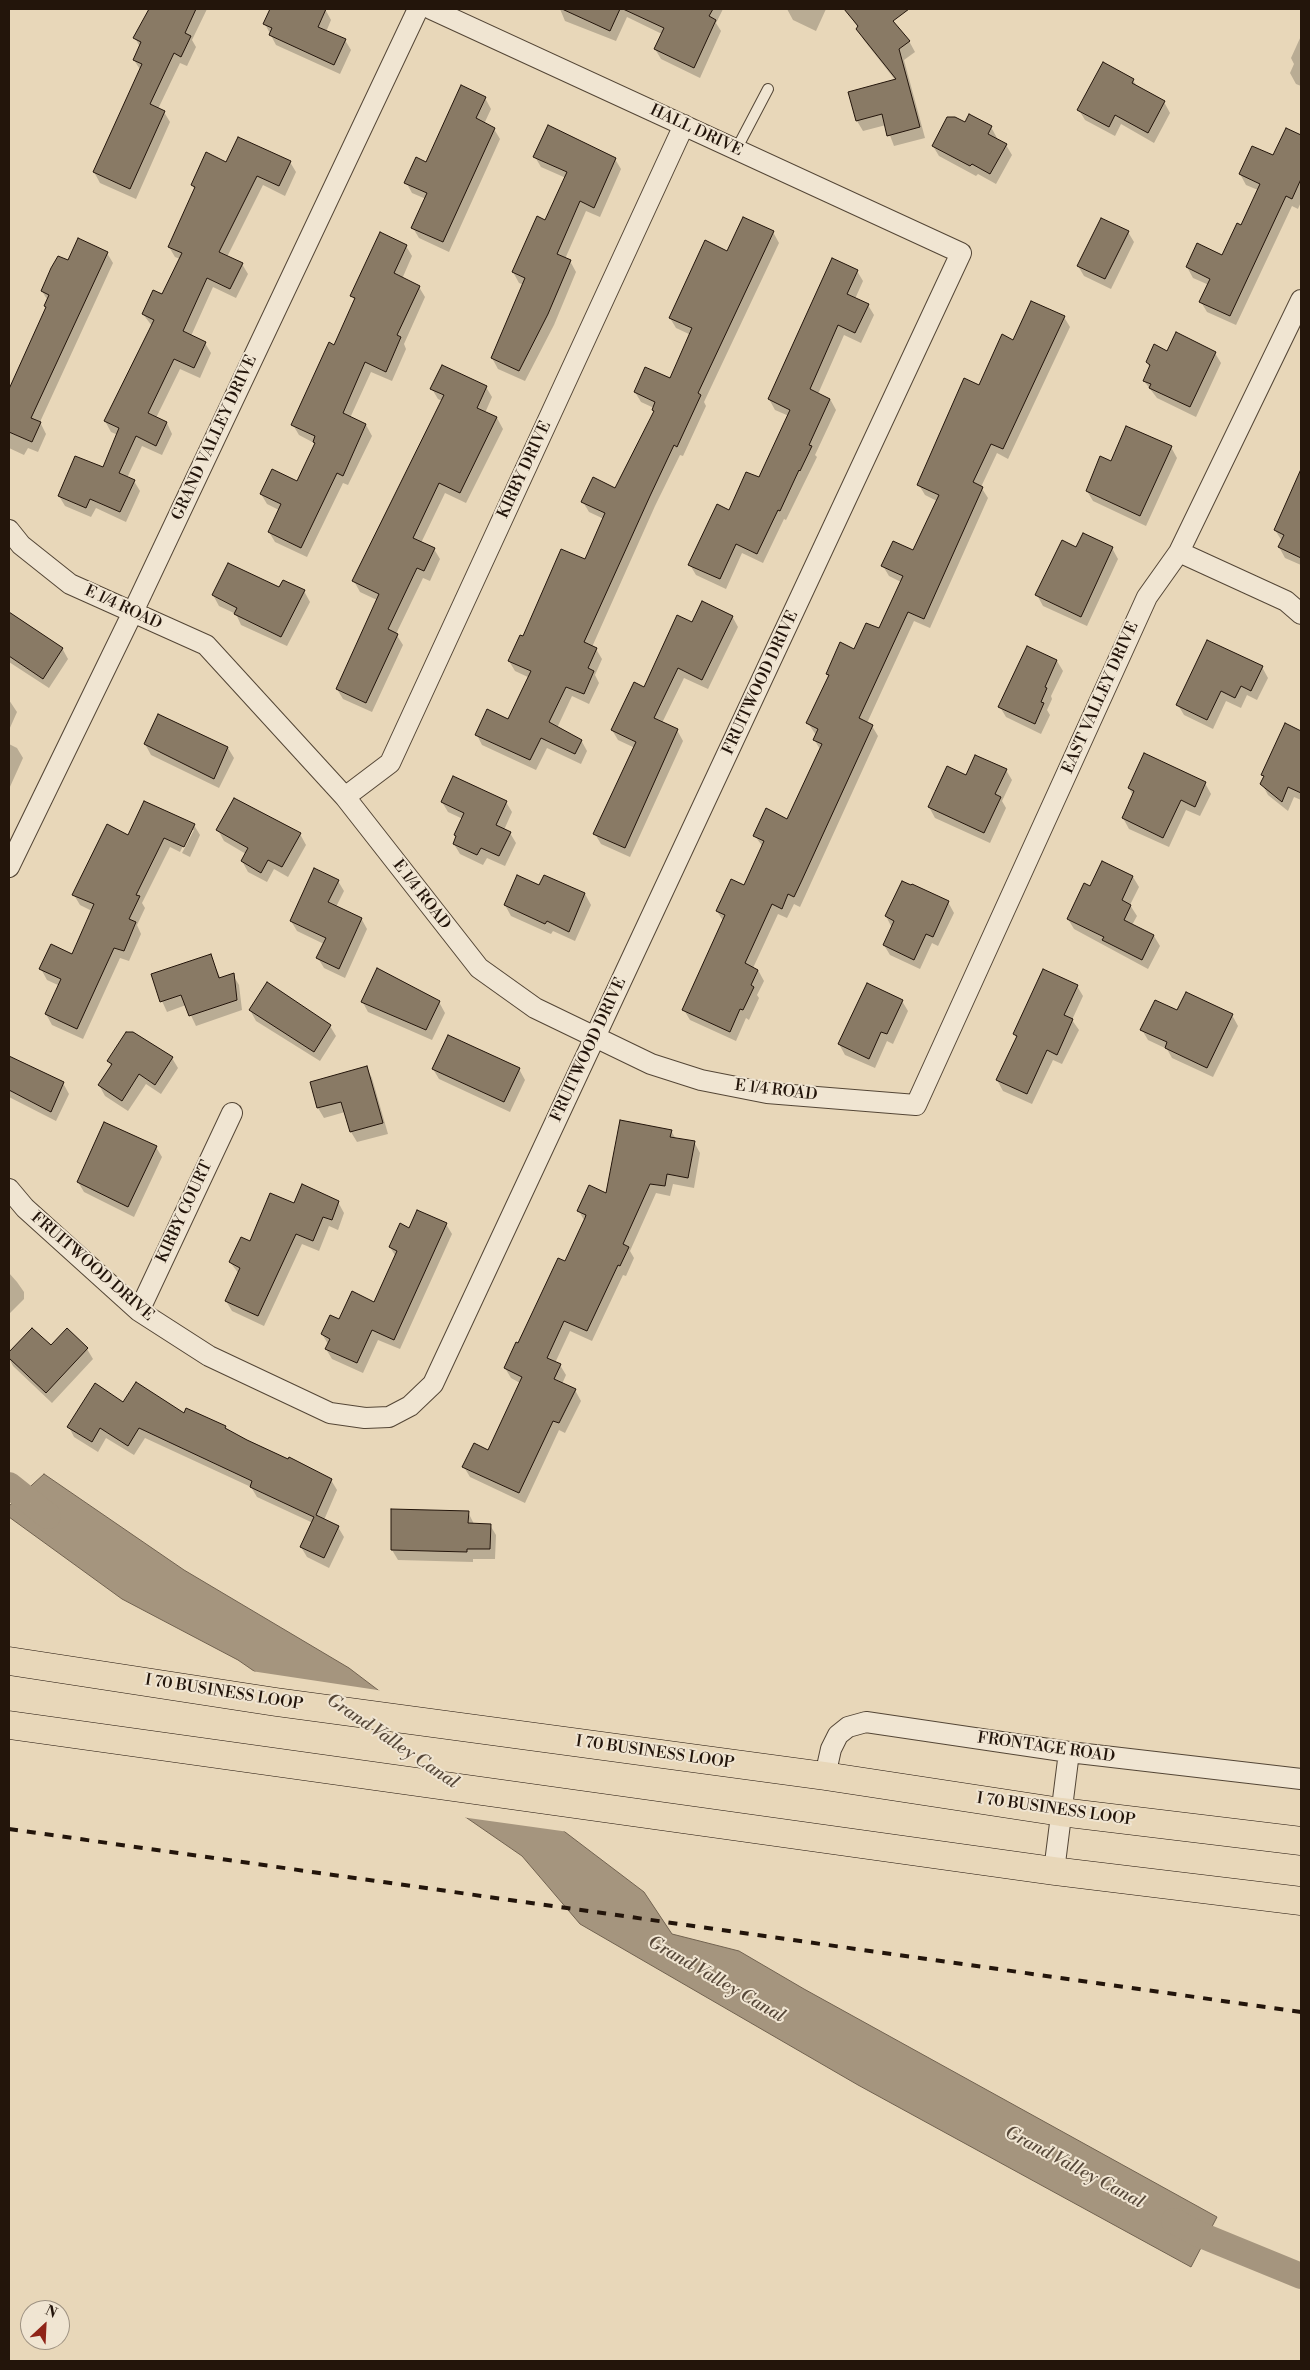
<!DOCTYPE html>
<html>
<head>
<meta charset="utf-8">
<style>
  body { margin:0 }
  #map { position:relative; width:1310px; height:2370px; overflow:hidden; background:#e8d7b9; font-family:"Libre Bodoni",serif }
  canvas { display:block }
  .frame { position:absolute; inset:0; border:10px solid #23150b; pointer-events:none }
  .north { position:absolute; left:20px; top:2300px; width:50px; height:50px; box-sizing:border-box; background:#f0e5d2; border:1px solid #9e9282; border-radius:50%; rotate:25deg; font-size:14px; font-weight:700; line-height:20px; text-align:center; color:#23150b }
  .north::after { content:''; display:block; margin:auto; width:18px; height:22px; background:#8f2418; clip-path:polygon(50% 0,100% 100%,50% 72%,0 100%) }
</style>
</head>
<body>
<div id="map">
<canvas width="1310" height="2370"></canvas>
<div class="frame"></div>
<div class="north">N</div>
</div>
<script>
const ctx = document.querySelector('canvas').getContext('2d');
ctx.lineJoin = 'round';
function paint(path, color) { ctx.fillStyle = color; ctx.fill(path, 'evenodd'); }
const shape = rows => new Path2D(rows.map(r => 'M' + r).join(''));
function strokePath(path, color, width, dash) { ctx.strokeStyle = color; ctx.lineWidth = width; ctx.lineCap = dash ? 'butt' : 'round'; ctx.setLineDash(dash || []); ctx.stroke(path); }
function drawText(font, color, halo, rows, align = 'center') {
  ctx.font = font + ' "Libre Bodoni",serif'; ctx.lineWidth = 4; ctx.setLineDash([]); ctx.textBaseline = 'middle'; ctx.strokeStyle = halo; ctx.fillStyle = color; for (const [text, x, y, turn = 0] of rows) {
    ctx.save(); ctx.translate(x, y); ctx.rotate((+turn || 0) * Math.PI / 180); ctx.textAlign = isNaN(turn) ? turn : align; if (halo) ctx.strokeText(text, 0, 0); ctx.fillText(text, 0, 0); ctx.restore();
  }
}
const water = shape([
  [44,1474,184,1570,349,1668,644,1892,672,1934,739,1951,804,1989,1217,2217,1191,2267,858,2085,580,1924,522,1856,238,1660,122,1599,9,1517,9,1506,44,1474]
]);
const pier = shape([
  [251,1671,384,1691,569,1832,461,1817]
]);
const shadow = shape([
  [149,9,207,9,192,40,196,47,187,66,180,63,158,109,164,112,170,122,136,199,100,183,94,172,141,71,134,60,140,47,135,38],
  [271,9,325,9,331,20,326,32,345,40,351,50,340,74,276,45,265,24],
  [560,9,723,9,716,23,721,31,700,78,661,59,655,49,662,34,627,17,616,41,565,21],
  [787,9,826,9,816,31,793,20],
  [846,9,883,9,909,41,915,52,904,60,925,138,894,146,886,125,863,131,857,121,896,81,863,39,858,28],
  [1301,36,1301,86,1296,84,1290,73,1294,64,1291,58],
  [1133,80,1138,88,1164,102,1170,113,1154,143,1121,124,1115,136,1085,120,1079,110],
  [485,98,491,109,484,124,494,129,500,139,449,252,419,238,413,228,426,199,412,193,406,182,427,163],
  [965,124,991,127,997,138,996,140,1006,145,1012,155,996,184,978,174,976,176,939,156,933,146],
  [1286,129,1301,136,1301,202,1298,209,1292,206,1236,325,1207,312,1201,302,1209,285,1193,278,1187,267,1222,256,1241,227,1258,190,1246,185,1240,174,1273,157],
  [535,157,615,159,621,169,600,217,586,211,565,259,570,261,576,272,554,325,525,381,498,369,492,358,524,285,519,283,513,272,546,221,566,178,541,167],
  [290,162,296,172,285,196,263,185,227,257,242,264,248,274,236,298,213,287,191,336,205,343,211,353,200,378,180,369,156,418,167,423,172,434,162,455,142,446,127,478,134,481,140,491,126,522,96,508,91,517,65,506,59,496,104,469,118,435,111,432,105,421,152,326,143,314,163,296,180,259,175,257,169,247,195,190,192,185,227,164],
  [773,232,779,243,704,402,706,406,683,456,680,455,655,506,592,647,596,649,602,659,595,675,599,683,589,704,572,696,557,728,581,740,587,751,581,764,547,748,536,770,482,745,477,735,508,721,530,678,515,671,509,661,523,638,586,561,604,519,589,512,583,502,616,489,655,413,654,408,641,402,635,392,670,380,691,335,676,328,670,318,727,252],
  [1128,232,1134,242,1111,289,1084,276,1078,266],
  [406,246,412,256,402,279,419,287,425,297,404,344,406,349,392,381,371,372,350,418,366,425,372,436,348,485,343,483,307,557,275,542,269,532,279,510,267,504,261,494,298,482,316,444,299,435,293,425,334,346,355,301,352,296],
  [107,253,113,263,40,422,46,434,38,452,28,448,24,455,9,448,9,385,11,386,47,308,48,301,42,291],
  [857,271,863,281,855,299,868,305,874,315,861,343,844,335,818,394,830,399,836,410,815,455,817,457,786,520,784,519,763,563,742,553,726,589,696,575,690,565,729,511,759,479,789,416,775,410,769,399],
  [1064,317,1070,327,1008,459,997,453,981,487,988,498,930,628,914,621,867,723,872,726,878,736,800,907,794,904,787,918,778,914,753,968,758,970,764,981,757,995,759,998,749,1020,746,1018,736,1041,690,1020,684,1010,723,921,717,911,744,887,763,847,755,836,788,820,821,751,814,739,816,735,808,723,829,677,827,674,879,630,901,582,889,576,883,566,914,552,937,501,925,495,919,485,979,386,1014,341],
  [1168,352,1215,353,1221,363,1196,417,1157,398,1144,381,1150,368,1147,362],
  [486,387,492,397,485,413,497,418,503,429,466,503,445,493,421,543,434,549,440,559,430,581,423,578,396,634,403,645,372,712,343,699,337,689,377,600,360,592,354,581,442,401,438,399,432,389],
  [1171,447,1177,458,1146,526,1093,501,1087,491,1111,463],
  [1301,473,1301,565,1285,558,1279,547,1282,541,1275,530],
  [1083,534,1112,548,1118,559,1087,626,1043,606,1037,595,1077,548],
  [279,589,304,591,310,602,287,646,241,625,236,614,219,606,213,595],
  [9,613,62,648,68,659,49,688,9,662],
  [732,616,738,627,708,689,684,678,662,723,677,730,683,741,630,857,601,844,595,834,635,748,618,740,612,730,692,624],
  [1057,661,1063,671,1051,696,1052,699,1047,710,1050,715,1041,734,1006,717,1000,707],
  [1262,667,1268,678,1257,700,1247,695,1241,708,1226,701,1213,729,1184,715,1178,705],
  [9,700,17,712,9,730],
  [1286,725,1301,732,1301,800,1294,797,1288,811,1268,795,1262,784,1265,778,1263,775],
  [9,744,17,748,23,758,9,789],
  [145,744,228,748,234,758,219,788,151,755],
  [1006,770,1012,780,1002,801,1006,808,990,843,935,818,929,807],
  [1205,783,1211,794,1200,816,1186,810,1169,847,1129,829,1123,818,1133,796,1129,788],
  [442,802,506,802,512,812,504,830,510,833,516,843,505,866,487,858,483,865,460,854,454,844,463,819,448,812],
  [194,825,200,835,190,857,182,853,194,830,191,830,180,852,170,847,142,903,145,908,137,925,141,934,129,961,120,958,83,1039,52,1025,46,1014,60,986,47,980,41,969,72,956,92,911,80,905,74,895,128,836],
  [218,830,300,834,306,845,288,877,274,869,267,882,248,872,242,861,246,854,224,841],
  [545,876,585,894,591,905,575,941,553,931,551,934,511,916,505,905,540,887],
  [1133,877,1139,887,1130,905,1137,916,1132,925,1154,936,1160,946,1148,969,1074,929,1068,919,1091,887],
  [338,881,344,891,336,907,361,918,367,929,345,978,324,968,318,958,324,944,297,931,291,921],
  [913,885,948,902,954,913,938,946,932,943,920,969,890,955,884,945,892,928,886,916],
  [210,956,221,979,233,975,239,985,242,1010,196,1026,186,1005,167,1012,162,1001],
  [1077,986,1083,996,1072,1020,1079,1030,1062,1064,1053,1060,1032,1104,1003,1091,997,1080,1017,1038,1014,1034],
  [362,1001,439,1002,445,1013,432,1040,368,1012],
  [902,1001,908,1011,893,1044,887,1041,875,1068,845,1055,839,1044],
  [250,1010,330,1026,336,1036,320,1061,256,1021],
  [1178,1012,1232,1015,1238,1026,1213,1077,1172,1058,1167,1049,1148,1040,1142,1030],
  [9,1057,63,1083,69,1094,56,1121,9,1097],
  [172,1058,178,1068,161,1094,146,1084,128,1111,105,1096,99,1085,111,1066,108,1061],
  [366,1067,372,1078,388,1134,357,1142,351,1132,345,1112,324,1118,318,1108],
  [433,1069,519,1069,525,1080,510,1112,439,1079],
  [671,1131,676,1139,694,1142,700,1153,694,1188,673,1184,670,1196,656,1193,630,1251,634,1258,626,1276,623,1275,592,1341,570,1331,555,1363,560,1365,566,1375,562,1384,575,1390,581,1401,565,1433,559,1430,525,1503,470,1477,464,1467,489,1452,520,1383,511,1378,505,1368,566,1263,585,1222,579,1211,607,1195],
  [156,1147,162,1157,134,1217,84,1192,78,1182],
  [338,1202,344,1213,338,1230,329,1226,319,1251,302,1244,264,1326,232,1311,226,1301,239,1274,230,1262,294,1205],
  [446,1224,452,1234,400,1349,378,1340,363,1373,332,1359,326,1349,328,1344,322,1334,340,1320,374,1303,396,1257,390,1247,410,1229],
  [9,1273,17,1282,24,1292,24,1299,9,1314],
  [32,1329,51,1347,67,1330,87,1349,93,1359,52,1403,13,1366,9,1358,9,1354],
  [124,1404,185,1415,225,1427,227,1430,331,1480,337,1490,324,1520,338,1527,344,1537,329,1568,307,1557,301,1547,313,1523,257,1497,251,1487,145,1438,134,1455,106,1438,98,1452,74,1437,69,1427],
  [393,1511,468,1512,474,1524,490,1525,496,1535,495,1559,473,1559,473,1562,398,1560,392,1550]
]);
const canal = shape([
  [9,1485,48,1516],
  [1174,2221,1196,2233,1301,2276]
]);
const building = shape([
  [149,9,196,9,185,33,191,36,181,57,174,53,150,104,165,111,130,189,93,172,142,64,133,60,141,42,133,38,149,9],
  [270,9,326,9,318,27,346,39,334,65,269,35,272,28,263,24,270,9],
  [562,9,620,9,610,31,562,9],
  [623,9,713,9,709,16,716,20,694,68,654,49,664,28,623,9],
  [844,9,909,9,893,21,910,41,899,49,920,127,887,136,882,114,856,121,848,92,896,79,856,29,858,26,844,9],
  [1103,62,1134,79,1132,83,1165,101,1148,133,1115,115,1109,127,1077,110,1103,62],
  [461,85,486,97,476,118,495,128,443,242,411,228,427,193,404,183,416,157,426,162,461,85],
  [969,114,992,126,988,134,1007,144,990,174,972,164,970,166,932,146,947,117,955,117,965,122,969,114],
  [548,125,616,158,594,208,580,201,557,254,571,260,548,314,519,371,491,358,525,278,512,272,537,216,545,220,567,172,533,157,548,125],
  [1286,128,1301,135,1301,179,1292,199,1286,196,1230,316,1199,302,1210,279,1186,267,1197,243,1222,255,1237,223,1241,225,1260,184,1239,174,1252,146,1273,155,1286,128],
  [238,137,291,161,279,186,257,176,219,252,243,263,230,289,207,278,183,331,206,342,194,368,174,359,148,413,167,422,156,446,136,436,119,473,135,480,120,512,90,499,86,508,58,496,75,456,103,467,119,428,104,421,154,320,142,314,153,290,162,294,182,253,168,247,195,187,191,185,206,152,226,162,238,137],
  [743,217,774,231,698,393,701,395,677,447,674,445,650,496,584,642,597,648,588,668,594,671,584,694,566,687,549,722,582,740,575,754,541,738,530,760,475,735,487,709,508,719,531,671,508,661,520,635,523,636,561,549,585,559,605,513,581,502,593,477,615,488,654,411,652,410,655,402,634,392,645,367,670,378,692,328,669,318,705,240,727,251,743,217],
  [1101,218,1129,231,1105,279,1077,266,1101,218],
  [380,232,407,245,394,273,420,286,397,335,401,337,386,372,365,362,343,413,366,424,343,476,337,473,301,548,268,532,281,504,260,494,272,469,297,481,315,443,313,442,315,436,291,425,329,342,334,345,355,298,350,296,380,232],
  [78,238,108,252,31,418,41,422,32,442,9,432,9,389,46,307,44,306,49,295,41,291,51,268,58,256,68,260,78,238],
  [832,258,858,270,847,294,869,304,855,333,838,325,810,389,830,399,809,445,812,446,800,471,799,470,780,511,778,510,757,554,736,544,720,579,688,565,717,504,729,510,746,472,759,477,790,410,768,399,832,258],
  [1031,301,1065,316,1003,449,991,444,973,482,983,487,924,619,908,612,859,718,873,725,802,880,794,897,788,894,782,909,772,904,745,963,758,970,751,985,754,987,743,1010,740,1009,730,1032,682,1010,725,915,716,911,731,879,744,885,764,841,753,836,766,808,787,819,822,744,813,740,818,729,806,723,829,675,826,674,840,642,854,649,866,623,879,628,903,576,881,566,893,541,913,550,939,495,917,485,964,378,979,385,1002,334,1013,340,1031,301],
  [1176,332,1216,352,1190,407,1149,388,1151,384,1143,381,1150,365,1146,362,1154,344,1167,351,1176,332],
  [442,365,487,386,477,408,497,417,460,493,439,483,413,538,435,548,424,571,417,568,388,629,398,634,366,703,336,689,379,594,352,581,444,395,430,389,442,365],
  [1126,426,1172,446,1140,516,1086,491,1100,456,1111,461,1126,426],
  [1301,469,1301,558,1278,547,1284,535,1274,530,1301,469],
  [1083,533,1113,547,1081,617,1035,595,1062,540,1076,547,1083,533],
  [228,563,279,587,283,580,305,590,281,637,234,614,237,608,212,595,228,563],
  [702,601,733,616,702,680,678,668,654,718,678,729,625,848,593,834,636,742,611,730,634,682,644,687,677,615,692,622,702,601],
  [9,612,63,648,43,679,9,656,9,612],
  [1207,640,1263,666,1251,691,1241,686,1235,698,1221,691,1207,720,1176,705,1207,640],
  [1027,646,1057,660,1045,687,1047,688,1041,702,1044,703,1035,724,998,707,1027,646],
  [158,714,228,747,214,779,144,744,158,714],
  [1285,723,1301,731,1301,793,1288,787,1282,802,1260,784,1264,776,1261,775,1285,723],
  [1144,753,1206,782,1195,807,1181,800,1163,838,1122,818,1134,791,1128,788,1144,753],
  [975,755,1007,769,995,794,1001,797,984,833,928,807,947,766,966,775,975,755],
  [453,776,507,801,496,825,511,832,499,856,481,848,477,855,453,844,456,836,454,835,464,813,441,802,453,776],
  [234,798,301,833,282,867,268,860,261,873,241,861,248,848,216,830,234,798],
  [144,801,195,824,184,847,164,838,136,895,140,896,129,919,136,922,124,951,114,948,77,1029,45,1014,61,979,39,969,51,944,72,954,94,904,72,895,107,824,128,835,144,801],
  [1102,861,1133,876,1122,900,1131,905,1124,920,1154,935,1142,960,1102,940,1104,937,1067,919,1084,883,1090,886,1102,861],
  [314,868,339,880,328,902,362,918,339,969,316,958,326,938,290,921,314,868],
  [517,875,539,885,544,875,585,893,569,932,547,921,545,924,504,905,517,875],
  [902,881,911,885,912,884,949,901,933,937,926,934,914,960,883,945,894,921,885,916,902,881],
  [211,954,219,978,234,973,237,1000,189,1016,181,995,160,1002,151,974,211,954],
  [377,968,440,1001,426,1030,361,1002,377,968],
  [1043,969,1078,985,1064,1015,1073,1019,1057,1055,1047,1050,1027,1094,996,1080,1017,1036,1013,1034,1043,969],
  [267,982,331,1025,314,1052,249,1010,267,982],
  [867,983,903,1000,887,1034,881,1032,869,1059,838,1044,867,983],
  [1186,992,1233,1014,1207,1068,1165,1048,1167,1042,1140,1030,1155,1000,1177,1010,1186,992],
  [126,1032,133,1032,173,1057,155,1085,139,1074,122,1101,98,1085,112,1064,107,1061,126,1032],
  [448,1035,520,1068,504,1102,432,1069,448,1035],
  [9,1056,64,1082,51,1112,9,1090,9,1056],
  [367,1066,383,1123,350,1132,341,1102,317,1108,310,1082,367,1066],
  [620,1120,672,1130,670,1137,695,1141,688,1178,667,1174,665,1186,650,1184,623,1244,629,1247,620,1266,618,1265,587,1331,564,1321,547,1358,561,1364,554,1379,576,1389,559,1423,553,1421,519,1493,462,1467,474,1443,488,1450,522,1377,504,1368,516,1342,518,1343,558,1258,565,1261,585,1218,586,1215,577,1211,589,1185,606,1193,620,1120],
  [104,1122,157,1146,128,1207,77,1182,104,1122],
  [302,1184,339,1201,332,1220,323,1217,313,1241,296,1234,258,1316,225,1301,240,1268,229,1262,241,1237,250,1241,270,1193,294,1203,302,1184],
  [417,1210,447,1223,394,1340,372,1330,357,1363,325,1349,330,1339,321,1334,330,1315,339,1319,352,1291,374,1302,397,1251,389,1247,400,1223,409,1228,417,1210],
  [32,1328,51,1345,67,1328,88,1348,46,1393,9,1358,9,1352,32,1328],
  [136,1382,184,1413,186,1408,226,1426,225,1428,247,1440,288,1459,289,1457,332,1479,316,1515,339,1526,324,1558,300,1547,314,1517,250,1487,252,1481,139,1428,128,1446,100,1428,92,1442,67,1427,95,1383,123,1402,136,1382],
  [391,1509,469,1511,468,1523,491,1524,490,1549,467,1549,467,1552,391,1550,391,1509]
]);
const lane = shape([
  [736,150,768,89]
]);
const street = shape([
  [9,530,21,545,70,584,206,645,345,797,479,968,535,1008,651,1064,701,1080,767,1093,916,1105,1147,597,1179,552,1301,300],
  [1179,552,1286,601,1301,614],
  [345,797,390,763,684,125],
  [9,867,132,614,418,9],
  [9,1189,25,1208,139,1311,209,1356,330,1413,365,1418,389,1417,410,1406,433,1384,961,253,431,9],
  [139,1311,232,1113],
  [825,1776,831,1749,838,1735,848,1727,866,1722,1069,1752,1301,1779],
  [1054,1871,1069,1752]
]);
const primary = shape([
  [9,1661,276,1702,825,1776,1061,1812,1301,1841],
  [9,1725,1054,1871,1301,1901]
]);
const rail = shape([
  [9,1829,1301,2012]
]);
const streetNames = [
  ["HALL DRIVE",696,131,25],
  ["GRAND VALLEY DRIVE",215,438,-65],
  ["KIRBY DRIVE",525,470,-65],
  ["E 1/4 ROAD",123,608,25],
  ["FRUITWOOD DRIVE",761,683,-65],
  ["EAST VALLEY DRIVE",1101,698,-66],
  ["E 1/4 ROAD",421,895,52],
  ["FRUITWOOD DRIVE",589,1050,-65],
  ["E 1/4 ROAD",776,1091,7],
  ["KIRBY COURT",185,1212,-65],
  ["FRUITWOOD DRIVE",92,1267,41],
  ["I 70 BUSINESS LOOP",224,1693,9],
  ["FRONTAGE ROAD",1046,1748,8],
  ["I 70 BUSINESS LOOP",655,1753,8],
  ["I 70 BUSINESS LOOP",1056,1810,8]
];
const waterNames = [
  ["Grand Valley Canal",392,1742,34],
  ["Grand Valley Canal",716,1980,30],
  ["Grand Valley Canal",1074,2168,28]
];
paint(water, '#a5957e');
strokePath(water, '#716250', 1);
paint(pier, '#e8d7b9');
paint(shadow, '#0003');
strokePath(canal, '#a5957e', 26);
paint(building, '#897a65');
strokePath(building, '#23150b', 1);
strokePath(lane, '#544636', 12);
strokePath(street, '#544636', 22);
strokePath(primary, '#23150b', 29);
strokePath(lane, '#f0e5d2', 10);
strokePath(street, '#f0e5d2', 20);
strokePath(primary, '#e8d7b9', 28);
strokePath(rail, '#23150b', 4, [9, 9]);
drawText('16px', '#23150b', '#f0e5d2', streetNames);
drawText('italic 18px', '#574839', '#f0e5d2', waterNames);
</script>
</body>
</html>
